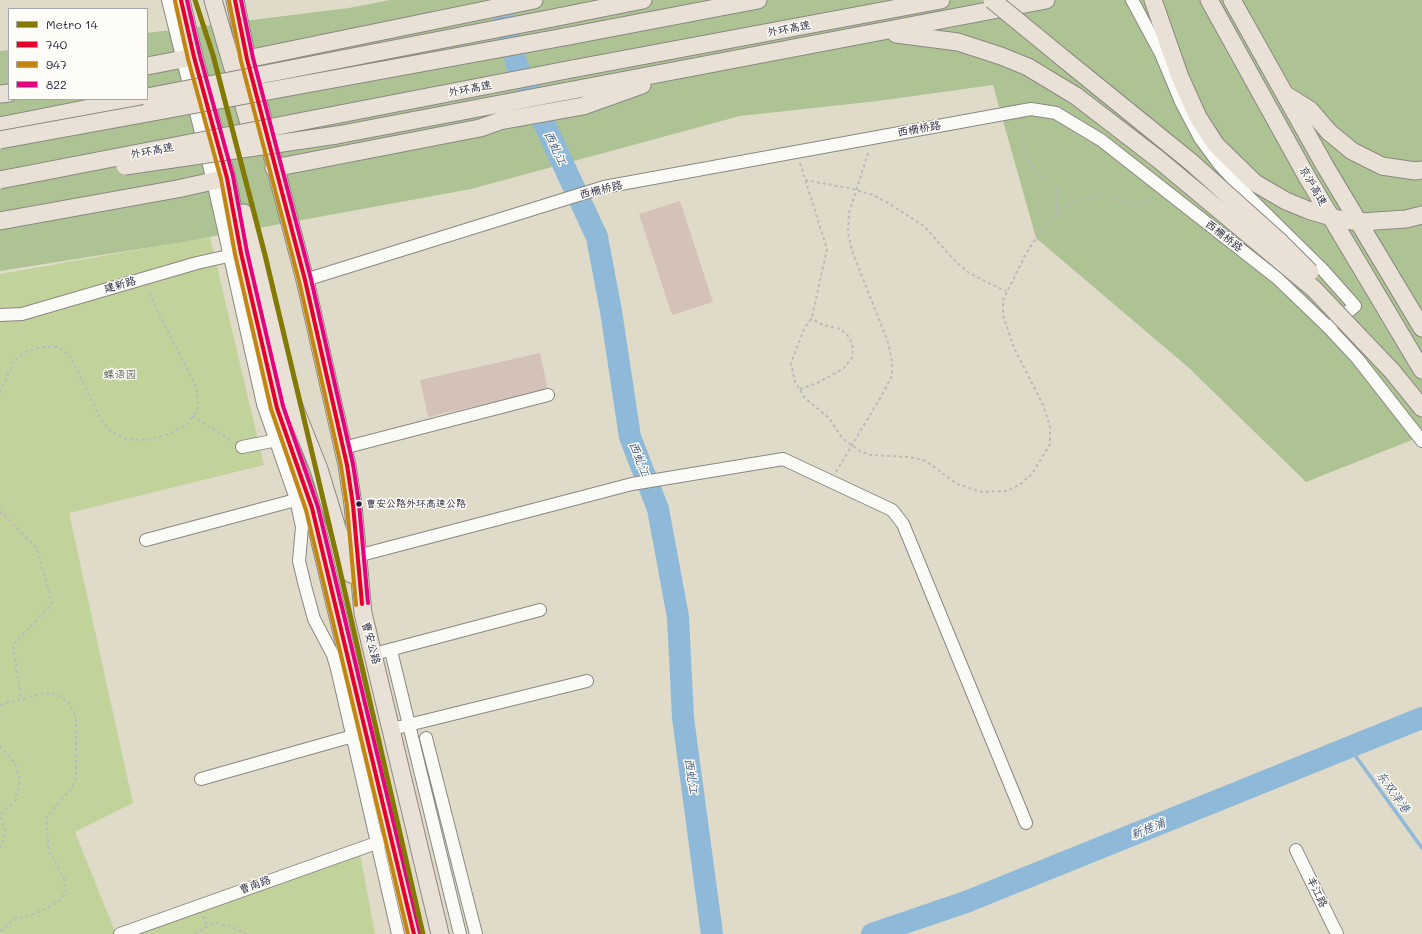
<!DOCTYPE html>
<html>
<head>
<meta charset="utf-8">
<style>
  body { margin:0 }
  #map { position:relative; width:1422px; height:934px; overflow:hidden; background:#e0dbc8; font-family:Mali,sans-serif }
  canvas { display:block }
  .legend { position:absolute; left:8px; top:8px; width:140px; height:92px; box-sizing:border-box; background:#fdfcf7; border:1px solid #a5a5ac; margin:0; padding:5px 7px; list-style:none; font-size:12px; color:#22223b }
  .legend li { display:flex; align-items:center; gap:8px; height:20px }
  .legend b { width:20px; border:1px solid #a5a5ac }
</style>
</head>
<body>
<div id="map">
<canvas width="1422" height="934"></canvas>
<ul class="legend">
<li><b style="height:5px;background:#827a04"></b>Metro 14</li>
<li><b style="height:5px;background:#e4002b"></b>740</li>
<li><b style="height:5px;background:#c2850f"></b>947</li>
<li><b style="height:5px;background:#e5007d"></b>822</li>
</ul>
</div>
<script>
const ctx = document.querySelector('canvas').getContext('2d');
ctx.lineJoin = 'round';
function paint(path, color) { ctx.fillStyle = color; ctx.fill(path, 'evenodd'); }
const shape = rows => new Path2D(rows.map(r => 'M' + r).join(''));
function strokePath(path, color, width, dash) { ctx.strokeStyle = color; ctx.lineWidth = width; ctx.lineCap = dash ? 'butt' : 'round'; ctx.setLineDash(dash || []); ctx.stroke(path); }
function drawText(font, color, halo, rows, align = 'center') {
  ctx.font = font + ' Mali,"LXGW WenKai TC",sans-serif'; ctx.lineWidth = 3; ctx.setLineDash([]); ctx.textBaseline = 'middle'; ctx.strokeStyle = halo; ctx.fillStyle = color; for (const [text, x, y, turn = 0] of rows) {
    ctx.save(); ctx.translate(x, y); ctx.rotate((+turn || 0) * Math.PI / 180); ctx.textAlign = isNaN(turn) ? turn : align; if (halo) ctx.strokeText(text, 0, 0); ctx.fillText(text, 0, 0); ctx.restore();
  }
}
const green = shape([
  [210,237,264,465,69,513,133,803,75,832,116,934,0,934,0,274],
  [359,848,375,934,126,934]
]);
const forest = shape([
  [390,0,1422,0,1422,436,1306,482,1189,368,1036,238,993,85,878,101,740,116,471,189,177,243,0,271,0,51,9,50,9,99,147,99,147,33,349,8]
]);
const stream = shape([
  [1349,747,1422,848]
]);
const river = shape([
  [499,0,517,65,597,237,611,311,630,437,658,509,678,617,683,718,712,934],
  [872,934,966,902,1422,718]
]);
const building = shape([
  [680,201,713,302,672,315,639,214],
  [540,353,548,390,428,417,420,380]
]);
const path = shape([
  [1021,123,1024,149,1030,163,1036,172,1048,180,1055,187,1057,194,1057,213],
  [800,163,827,249,812,317,804,329,791,363,795,382,805,398,829,418,842,438,860,451,871,455,909,457,926,461,957,484,982,492,1007,491,1019,485,1032,474,1050,444,1050,426,1043,405,1014,348,1003,315,1003,300,1027,252,1042,229,1061,210,1078,200,1103,195,1115,197,1124,202,1135,205,1145,204,1154,195],
  [805,180,849,188,873,195,888,203,924,226,954,260,968,272,986,282,1006,291],
  [800,389,817,383,843,369,852,358,853,351,852,343,848,336,841,329,823,325,811,318],
  [0,392,14,361,25,352,41,347,57,347,69,354,101,419,110,431,126,439,147,440,169,434,187,424,198,409,197,388,158,312,148,289],
  [192,416,232,441],
  [836,472,882,395,892,376,892,362,888,342,852,251,848,233,849,213,869,150],
  [0,511,37,548,52,604,13,645,21,698],
  [0,705,44,693,58,695,69,703,76,717,76,778,71,789,46,818,49,851,65,881,66,892,58,902,36,913,13,920,0,932],
  [0,746,15,763,20,782,15,801,0,815],
  [0,848,6,832,0,815],
  [203,916,207,926],
  [195,934,213,923,231,926,246,934]
]);
const minor = shape([
  [168,0,213,181,263,404,296,499,302,527,299,561,305,586,314,619,333,655,337,669,398,934],
  [1132,0,1161,54,1181,102,1200,138,1219,164,1249,197,1323,270,1355,306,1335,322],
  [305,280,604,187,1031,109,1056,113,1101,140,1277,278,1328,327,1357,358,1422,441],
  [0,315,22,314,197,263,237,254],
  [242,447,282,439],
  [343,448,548,395],
  [146,540,303,498],
  [357,556,632,484,783,459,892,510,903,524,1026,823],
  [391,651,460,934],
  [374,654,540,610],
  [392,729,587,681],
  [426,738,476,934],
  [201,779,360,734],
  [1296,850,1337,934],
  [120,934,382,841]
]);
const highway = shape([
  [181,0,194,57,227,178,241,253,277,408,312,508,414,934],
  [213,0,255,144],
  [235,0,247,59,305,280,347,465,353,505,363,613,440,934],
  [1153,0,1180,77,1198,117,1216,145,1255,183,1286,201,1308,210,1338,219,1360,222,1406,219,1422,215],
  [1209,0,1307,177,1422,370],
  [1232,0,1325,166,1422,328],
  [558,17,643,0],
  [896,34,958,42,1001,56,1028,67,1076,96,1158,159],
  [564,37,758,0],
  [247,59,534,0],
  [1064,59,1191,162],
  [147,66,194,57],
  [572,69,941,0],
  [0,94,9,93],
  [1286,95,1310,110,1329,132,1352,151,1382,166,1415,171,1422,170],
  [0,126,135,99],
  [337,135,1046,0],
  [274,168,480,128,500,121,583,106,642,85],
  [244,213,291,399,319,469,351,574],
  [0,221,177,189,227,178],
  [1392,371,1422,408]
]);
const highwayBridge = shape([
  [992,0,1064,59],
  [147,97,558,17],
  [0,140,564,37],
  [1158,159,1314,289,1392,371],
  [1191,162,1278,240,1310,272],
  [125,166,337,135],
  [0,180,572,69]
]);
const bus1 = shape([
  [181,0,194,57,227,178,241,253,277,408,312,508,414,934],
  [235,0,247,59,305,280,347,465,353,505,362,604]
]);
const bus2 = shape([
  [175,1,188,59,221,179,235,254,271,409,306,510,408,934],
  [229,1,241,61,299,281,341,466,347,506,356,605]
]);
const bus3 = shape([
  [187,0,200,56,233,176,247,252,283,406,318,507,420,933],
  [241,0,253,58,311,279,353,464,359,504,368,603]
]);
const metro1 = shape([
  [195,0,213,55,265,255,339,566,423,934]
]);
const markers = [
  [359,504,3.5,"#22223b"]
];
const busNames = [
  ["曹安公路外环高速公路",366,504]
];
const streetNames = [
  ["外环高速",789,29,-11],
  ["外环高速",470,89,-11],
  ["西栅桥路",919,129,-10],
  ["外环高速",152,151,-11],
  ["京沪高速",1313,186,60],
  ["西栅桥路",601,190,-14],
  ["西栅桥路",1224,236,38],
  ["建新路",120,285,-16],
  ["曹安公路",371,643,75],
  ["曹南路",255,885,-20],
  ["丰江路",1317,892,64]
];
const parkNames = [
  ["蝶语园",120,375]
];
const waterNames = [
  ["西虬江",555,148,65],
  ["西虬江",639,459,69],
  ["西虬江",691,776,82],
  ["东双洋港",1393,792,54],
  ["新槎浦",1148,829,-22]
];
paint(green, '#c1d39b');
paint(forest, '#aec393');
strokePath(stream, '#8fb9d8', 3.5);
strokePath(river, '#8fb9d8', 22);
paint(building, '#d4c2b8');
strokePath(minor, '#8b8883', 14);
strokePath(highway, '#8b8883', 19);
strokePath(path, '#bbbaba', 2, [3, 3]);
strokePath(minor, '#fafaf7', 12);
strokePath(highway, '#e9e1d5', 17);
strokePath(highwayBridge, '#8b8883', 19, []);
strokePath(highwayBridge, '#e9e1d5', 17);
strokePath(bus1, '#e4002b', 4);
strokePath(bus2, '#c2850f', 4);
strokePath(bus3, '#e5007d', 4);
strokePath(metro1, '#827a04', 5);
for (const [x, y, r, color] of markers) { const dot = new Path2D(); dot.arc(x, y, r, 0, 2 * Math.PI); ctx.fillStyle = color; ctx.fill(dot); strokePath(dot, '#fdfcf7', 1.5); }
drawText('10px', '#22223b', '#fdfcf7', busNames, 'left');
drawText('11px', '#22223b', '#fdfcf7', streetNames);
drawText('11px', '#515e50', '#fdfcf7', parkNames);
drawText('italic 12px', '#40587d', '#fdfcf7', waterNames);
</script>
</body>
</html>
